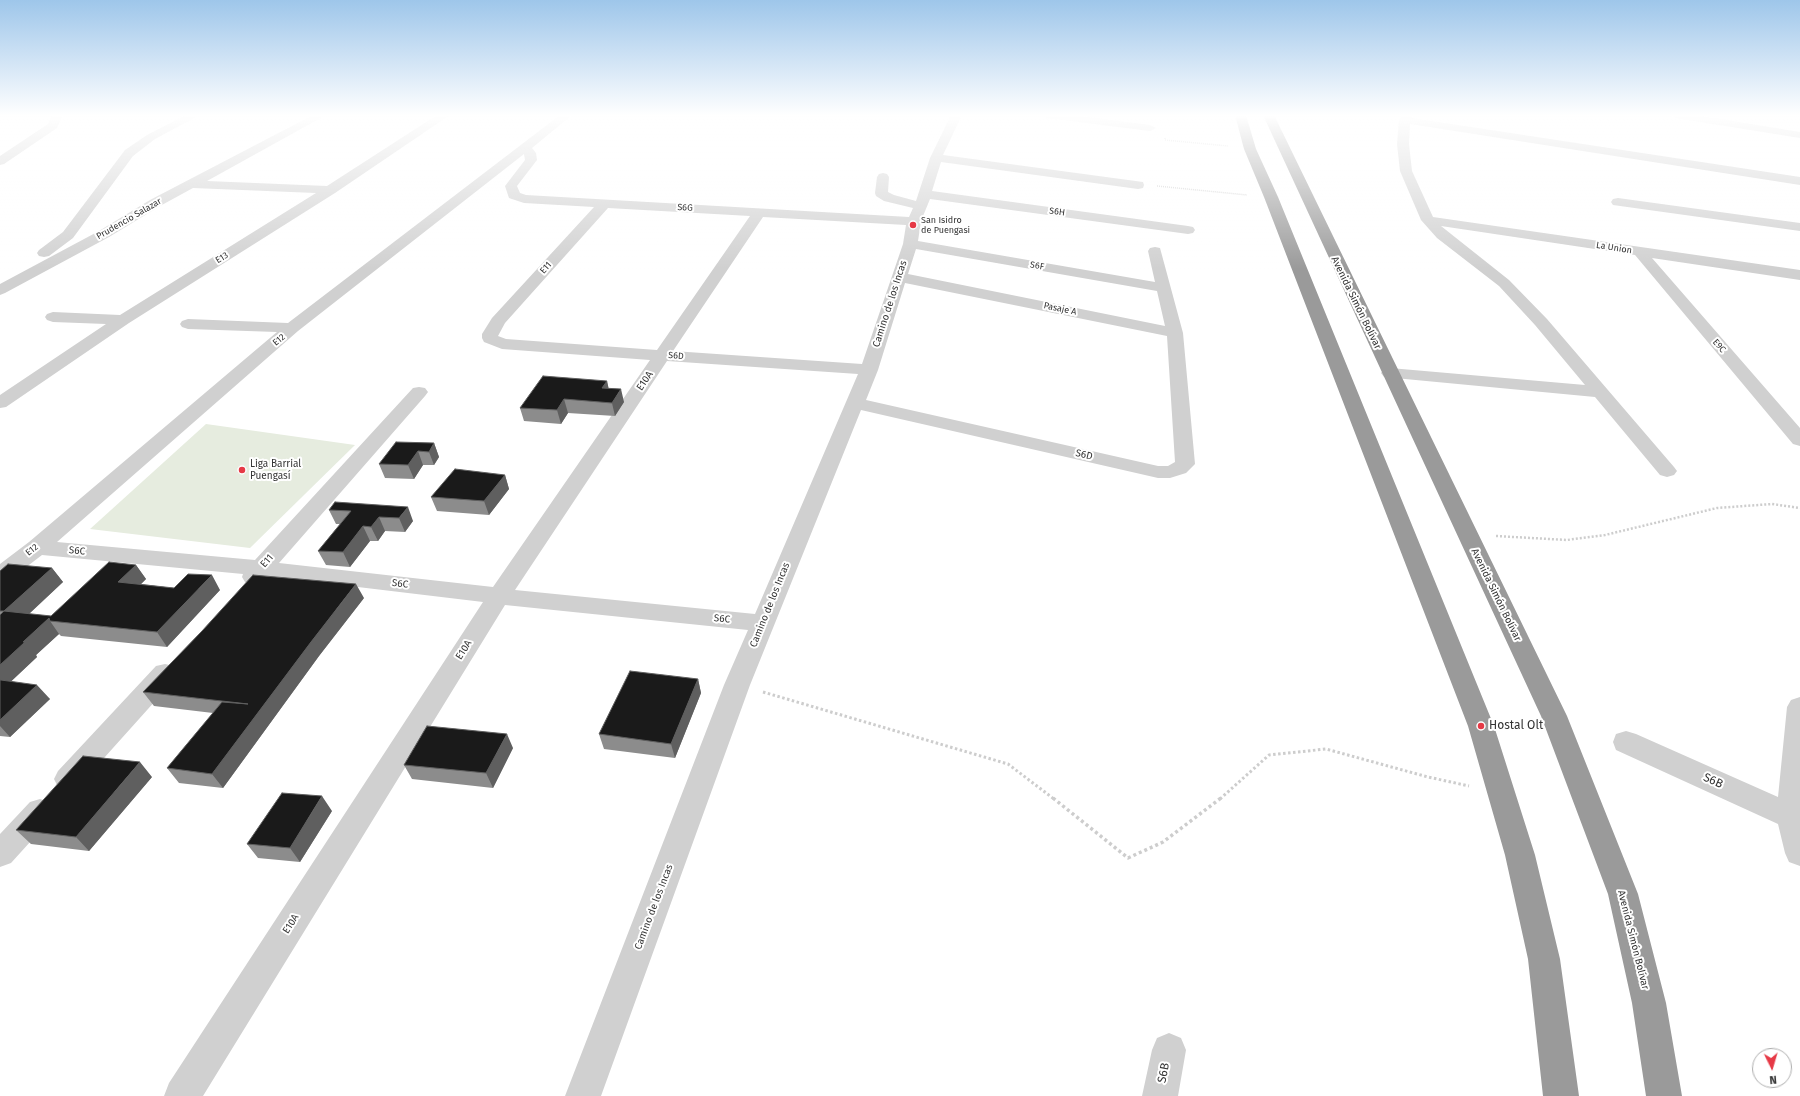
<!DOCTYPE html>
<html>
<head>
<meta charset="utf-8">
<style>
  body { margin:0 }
  #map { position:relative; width:1800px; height:1096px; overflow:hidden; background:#fff; font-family:"Fira Sans",sans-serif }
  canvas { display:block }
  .north { position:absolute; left:1752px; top:1048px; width:40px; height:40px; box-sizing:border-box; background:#fff; border:1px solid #adadad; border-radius:50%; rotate:175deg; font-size:11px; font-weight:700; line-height:16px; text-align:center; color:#333 }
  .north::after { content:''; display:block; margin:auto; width:14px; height:18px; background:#e63946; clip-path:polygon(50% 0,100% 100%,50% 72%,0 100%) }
</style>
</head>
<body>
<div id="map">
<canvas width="1800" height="1096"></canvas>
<div class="north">N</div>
</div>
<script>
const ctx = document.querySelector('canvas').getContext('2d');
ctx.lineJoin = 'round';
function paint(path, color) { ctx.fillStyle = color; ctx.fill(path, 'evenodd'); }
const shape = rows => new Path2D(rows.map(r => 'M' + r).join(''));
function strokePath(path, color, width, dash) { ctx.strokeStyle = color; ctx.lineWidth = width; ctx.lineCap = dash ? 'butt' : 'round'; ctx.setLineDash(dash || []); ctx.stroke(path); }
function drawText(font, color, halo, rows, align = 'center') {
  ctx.font = font + ' "Fira Sans",sans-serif'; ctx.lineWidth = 4; ctx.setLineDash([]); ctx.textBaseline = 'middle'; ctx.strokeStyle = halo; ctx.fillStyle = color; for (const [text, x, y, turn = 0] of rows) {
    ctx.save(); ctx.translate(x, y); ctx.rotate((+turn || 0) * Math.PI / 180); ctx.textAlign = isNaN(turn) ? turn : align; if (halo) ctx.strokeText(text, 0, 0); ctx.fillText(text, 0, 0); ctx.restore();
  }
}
const green = shape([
  [206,424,355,445,250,548,90,529]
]);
const pathFar3 = shape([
  [1165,138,1165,140,1228,146],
  [1157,186,1247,195]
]);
const pathFar2 = shape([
  [1496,536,1567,540,1605,535,1717,508,1772,504,1800,508]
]);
const pathFar1 = shape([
  [763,692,1008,764,1054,799],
  [1220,799,1269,755,1326,749,1428,777,1469,786]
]);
const path = shape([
  [1053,798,1128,858,1163,842,1221,798]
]);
const minor = shape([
  [52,115,63,115,57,128,4,164,0,165,0,156,48,124,52,115],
  [186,115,200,115,155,139,133,156,73,238,49,256,44,257,39,256,37,253,39,250,63,232,125,150,147,135,186,115],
  [313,115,326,115,207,181,327,186,437,115,450,115,335,193,129,323,6,407,0,408,0,395,106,324,53,322,47,320,45,317,47,314,53,312,120,315,316,193,193,188,160,206,109,237,5,293,0,295,0,284,99,231,150,200,313,115],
  [560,115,572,115,532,148,536,153,537,160,517,186,520,193,526,195,909,217,913,208,884,201,876,196,875,193,877,177,879,174,883,173,887,174,889,177,888,192,894,195,916,201,930,158,951,115,962,115,943,155,1143,182,1144,185,1143,188,1138,189,941,162,932,191,1188,226,1193,227,1195,230,1193,233,1188,234,930,199,921,221,918,241,1155,282,1148,251,1150,248,1155,247,1160,248,1183,333,1195,464,1186,473,1170,478,1158,478,861,410,750,685,601,1096,565,1096,724,685,748,630,505,605,203,1096,164,1096,169,1083,483,602,266,576,261,582,253,585,245,582,242,577,243,574,42,555,8,581,0,584,0,564,29,542,277,332,188,329,182,327,180,324,182,321,188,319,288,323,560,115],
  [524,154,525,160,505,186,509,198,524,203,594,207,492,318,482,334,482,338,484,342,502,349,650,360,493,587,279,563,425,396,428,392,425,388,419,387,413,388,255,560,57,542,298,331,524,154],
  [608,208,750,216,657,350,506,339,498,336,505,323,608,208],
  [763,217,906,225,903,244,862,364,673,351,763,217],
  [916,249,1157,291,1165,326,908,274,916,249],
  [905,283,1167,336,1175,462,1168,466,1158,466,866,400,878,370,905,283],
  [667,361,858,374,755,614,515,590,667,361],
  [1041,115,1073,115,1150,125,1156,128,1150,131,1046,118,1041,115],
  [1402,115,1413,115,1412,118,1800,177,1800,185,1410,124,1409,144,1412,171,1433,217,1800,270,1800,280,1652,258,1800,428,1800,446,1793,444,1635,255,1441,226,1509,280,1547,319,1674,467,1677,471,1674,475,1667,477,1660,475,1595,397,1384,377,1381,373,1384,369,1390,368,1585,385,1535,325,1499,286,1437,238,1421,220,1400,171,1397,144,1399,120,1402,115],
  [1670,115,1696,115,1800,132,1800,138,1675,118,1670,115],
  [1618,198,1800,223,1800,231,1613,205,1611,202,1613,199,1618,198],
  [165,664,174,666,178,673,174,680,78,787,68,791,58,787,54,779,58,771,156,666,165,664],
  [1800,697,1800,866,1789,862,1785,853,1778,824,1616,750,1613,742,1616,734,1626,731,1636,734,1778,797,1787,707,1791,700,1800,697],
  [40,799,50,802,54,811,50,820,11,863,0,867,0,834,30,802,40,799],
  [1169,1033,1181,1038,1186,1050,1178,1096,1142,1096,1152,1050,1157,1038,1169,1033]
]);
const highway = shape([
  [1235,115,1246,115,1256,149,1278,197,1494,726,1535,855,1560,959,1579,1096,1543,1096,1528,959,1505,855,1468,726,1264,197,1244,149,1235,115],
  [1263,115,1274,115,1567,716,1638,894,1666,1003,1682,1096,1646,1096,1632,1003,1608,894,1541,716,1263,115]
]);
const wall = shape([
  [607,381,608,388,624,402,615,416,568,413,561,424,524,421,520,408],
  [434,443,439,457,434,465,423,465,414,479,385,478,379,464],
  [505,475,509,489,489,515,437,511,431,497],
  [335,502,413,521,405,532,385,531,378,541,370,541,350,567,326,565,318,551,340,524,336,524,329,510],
  [136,565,146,579,141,584,174,588,220,590,167,647,61,636,59,634,36,655,37,657,11,681,50,699,10,737,0,736,0,571,52,568,63,582,29,614,51,616],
  [364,598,319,656,223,788,179,783,167,768,213,713,154,706,143,692],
  [698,679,701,693,675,758,604,749,599,734],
  [513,748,493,788,412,779,404,765],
  [152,777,89,851,31,844,16,830],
  [332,811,300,862,258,858,247,844]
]);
const shadedWall = shape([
  [607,381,610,394,602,388],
  [621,389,624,402,615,416,612,403],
  [564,399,568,413,561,424,557,410],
  [434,443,439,457,434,465,429,452],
  [418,451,423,465,414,479,408,465],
  [505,475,509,489,489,515,484,501],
  [408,507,413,521,405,532,399,518],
  [379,517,385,531,378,541,371,527],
  [363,526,370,541,350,567,343,552],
  [136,565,146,579,128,597,118,582],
  [52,568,63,582,16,626,4,611],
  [212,575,220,590,167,647,157,632],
  [356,584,364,598,319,656,223,788,212,774,311,642],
  [49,618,50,621,59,634,36,655,37,657,0,692,0,665,23,642],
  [698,679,701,693,675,758,671,744],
  [37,685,50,699,10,737,0,726,0,720],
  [507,734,513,748,493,788,486,773],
  [140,762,152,777,89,851,76,837],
  [322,796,332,811,300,862,290,848]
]);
const building = shape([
  [543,376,607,381,602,388,621,389,612,403,564,399,557,410,520,408,543,376],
  [396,442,434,443,429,452,418,451,408,465,379,464,396,442],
  [455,469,505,475,484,501,431,497,455,469],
  [335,502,408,507,399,518,379,517,371,527,363,526,343,552,318,551,351,511,329,510,335,502],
  [109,562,136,565,118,582,174,588,188,574,212,575,157,632,50,621,49,618,23,642,25,642,0,665,0,615,4,611,51,616,109,562],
  [8,564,52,568,4,611,0,611,0,571,8,564],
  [253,575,356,584,311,642,212,774,167,768,222,702,248,704,143,692,202,631,253,575],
  [630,671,698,679,671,744,599,734,630,671],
  [0,680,1,680,37,685,0,720,0,680],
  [427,726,507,734,486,773,404,765,427,726],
  [83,756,140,762,76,837,16,830,83,756],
  [282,793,322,796,290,848,247,844,282,793]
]);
const markers = [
  [913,225,4,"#e63946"],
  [242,470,4,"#e63946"],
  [1481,726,4,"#e63946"]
];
const farStreetnames = [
  ["S6G",685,208,3],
  ["S6H",1057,212,8],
  ["Prudencio Salazar",129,219,-30],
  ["La Union",1614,248,9],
  ["E13",222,258,-32],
  ["S6F",1037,266,10],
  ["E11",546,268,-48],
  ["Pasaje A",1060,309,12],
  ["E12",279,340,-40],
  ["E9C",1719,346,49],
  ["S6D",676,356,4],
  ["E12",32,550,-39]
];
const farPoinames = [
  ["San Isidro",921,220],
  ["de Puengasi",921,230]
];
const streetNames = [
  ["Avenida Simón Bolívar",1356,303,64],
  ["Camino de los Incas",890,304,-72],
  ["E10A",645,381,-56],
  ["S6D",1084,455,13],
  ["S6C",77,551,6],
  ["E11",267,561,-48],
  ["S6C",400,584,7],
  ["Avenida Simón Bolívar",1496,595,64],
  ["Camino de los Incas",770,605,-68],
  ["S6C",722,619,6],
  ["E10A",464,650,-58],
  ["Camino de los Incas",654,907,-69],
  ["E10A",291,924,-58],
  ["Avenida Simón Bolívar",1633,940,76]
];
const poiNames = [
  ["Liga Barrial",250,464],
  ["Puengasí",250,476]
];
const nearPoinames = [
  ["Hostal Olt",1489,726]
];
const nearStreetnames = [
  ["S6B",1713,781,24],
  ["S6B",1164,1073,-79]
];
paint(green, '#e6ecdf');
strokePath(pathFar3, '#cdcdcd', 1.5, [1, 1]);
strokePath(pathFar2, '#cdcdcd', 2.5, [2, 2]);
strokePath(pathFar1, '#cdcdcd', 3, [2.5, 2.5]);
strokePath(path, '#cdcdcd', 3.5, [3, 3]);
paint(minor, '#d0d0d0');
paint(highway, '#9a9a9a');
paint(wall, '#8c8c8c');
paint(shadedWall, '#5f5f5f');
paint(building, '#1a1a1a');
strokePath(building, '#5f5f5f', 1);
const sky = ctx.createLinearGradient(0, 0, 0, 269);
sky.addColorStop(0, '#9ec6ea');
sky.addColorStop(0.43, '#fff');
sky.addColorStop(1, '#ffffff00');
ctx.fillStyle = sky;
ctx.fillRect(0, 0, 1800, 269);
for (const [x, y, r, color] of markers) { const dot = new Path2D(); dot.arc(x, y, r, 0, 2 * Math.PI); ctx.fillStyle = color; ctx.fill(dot); strokePath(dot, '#fff', 1.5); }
drawText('9px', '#333', '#fff', farStreetnames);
drawText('9px', '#333', '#fff', farPoinames, 'left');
drawText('10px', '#333', '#fff', streetNames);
drawText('10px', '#333', '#fff', poiNames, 'left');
drawText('12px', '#333', '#fff', nearPoinames, 'left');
drawText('12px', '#333', '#fff', nearStreetnames);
</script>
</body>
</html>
